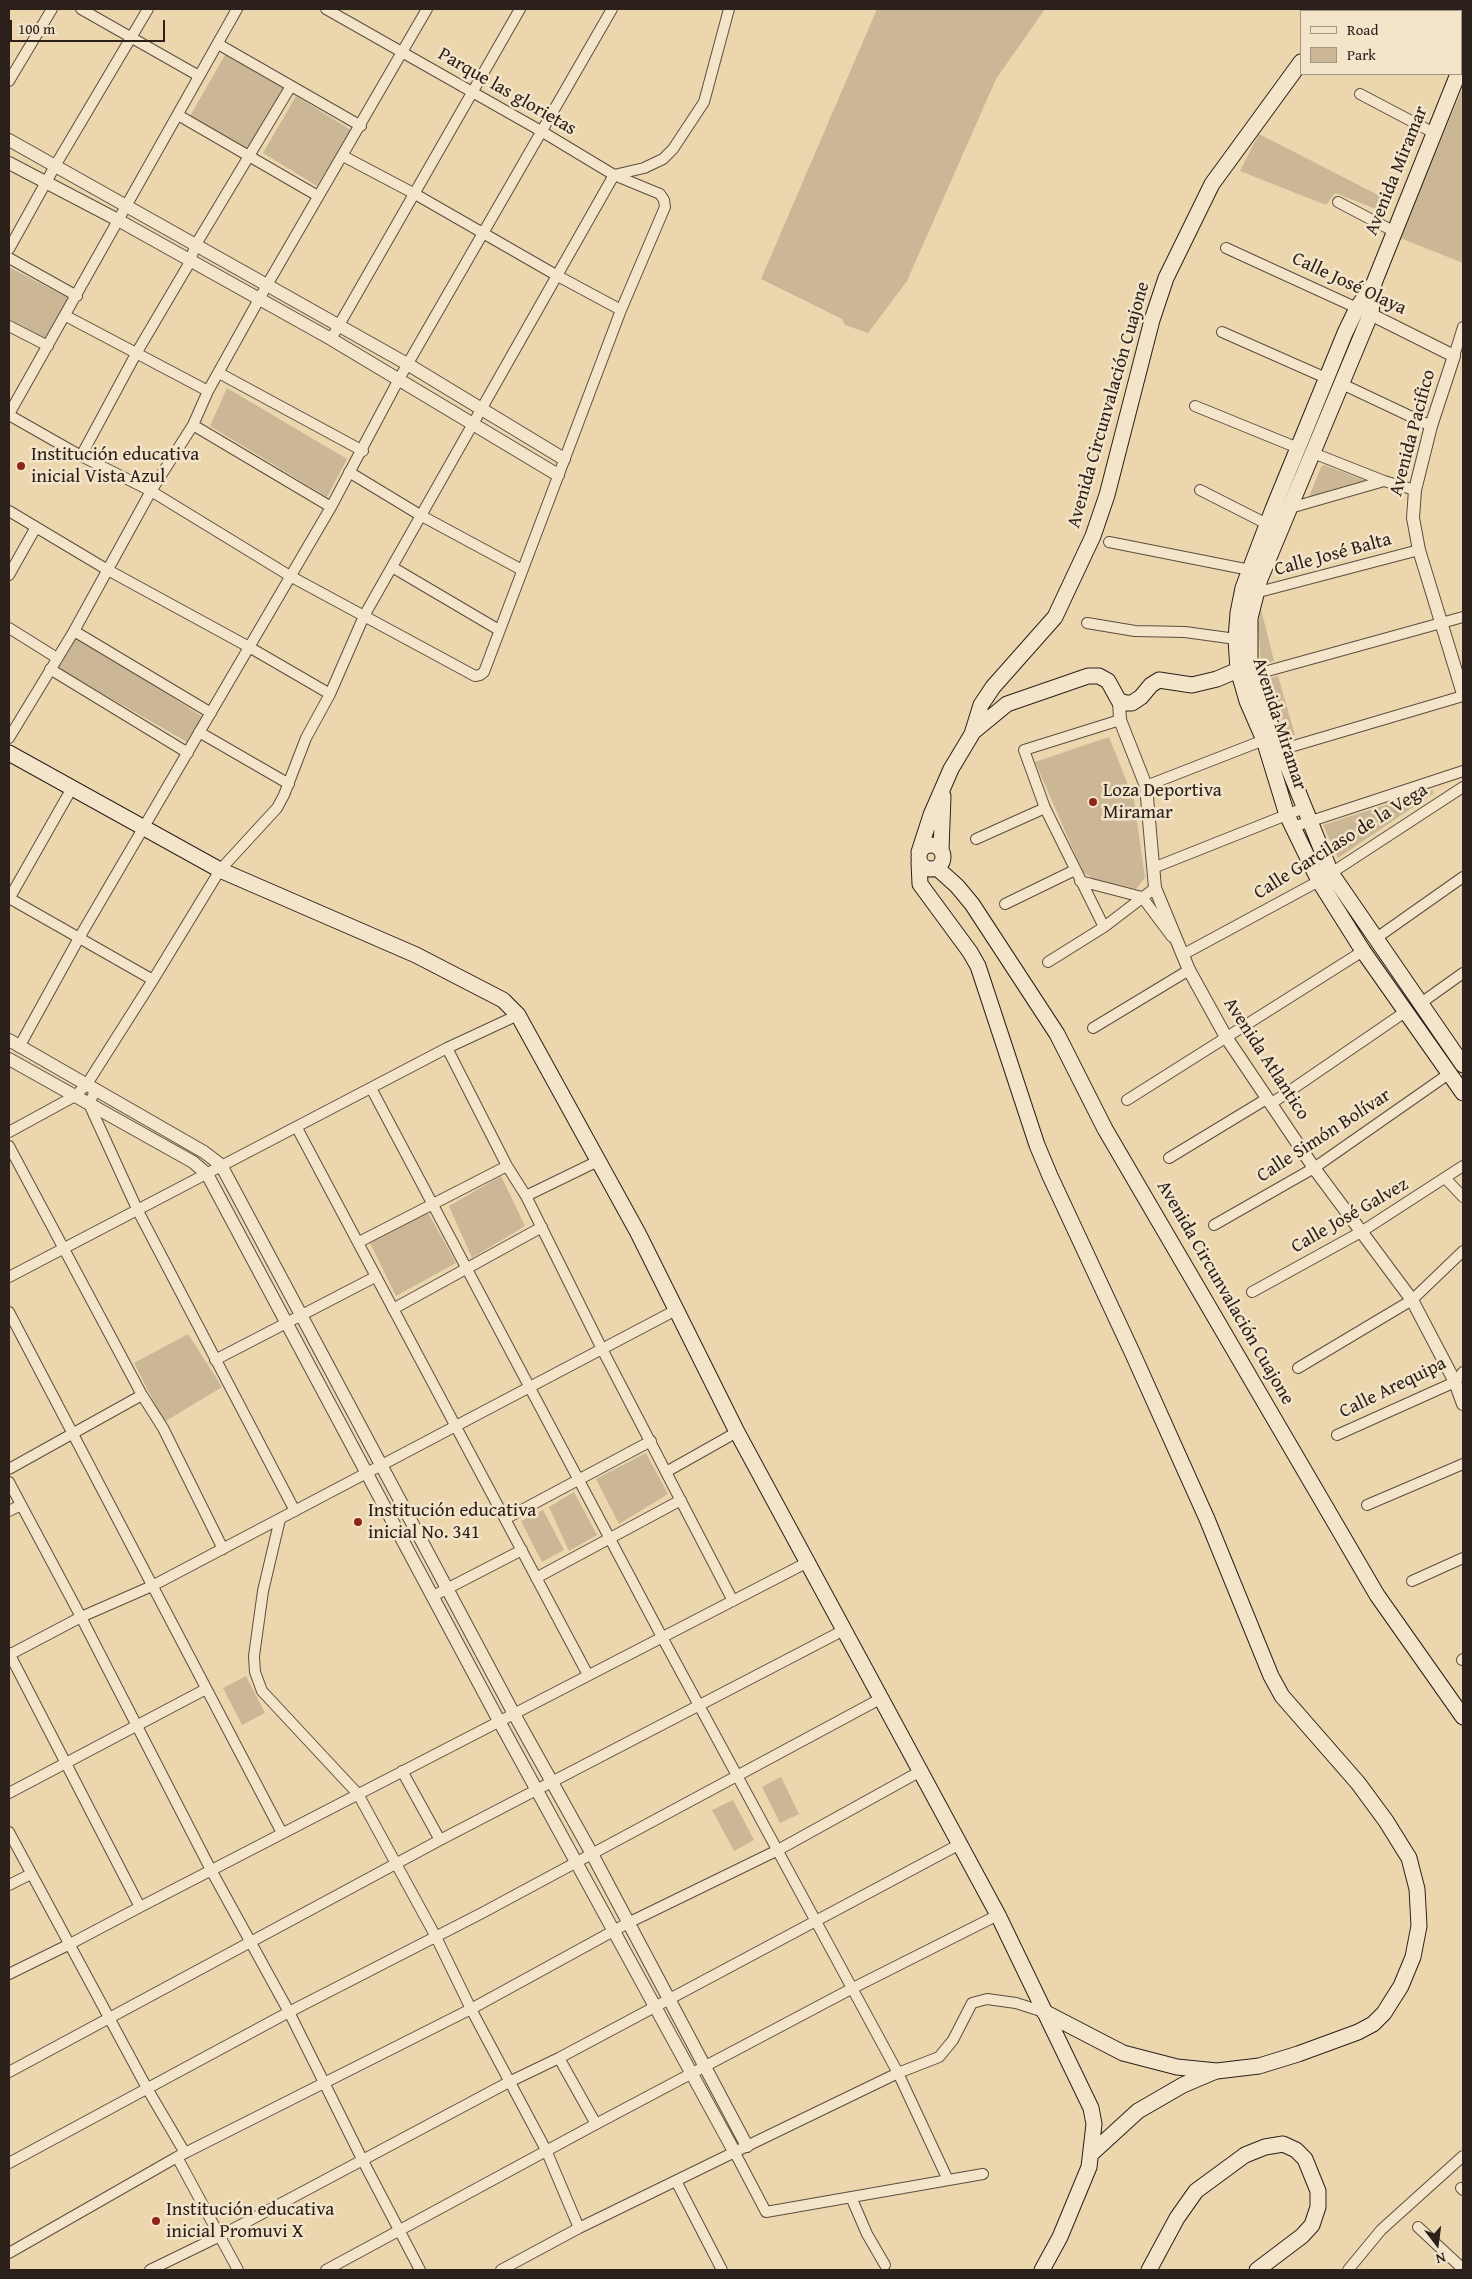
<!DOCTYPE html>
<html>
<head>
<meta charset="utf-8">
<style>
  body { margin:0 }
  #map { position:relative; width:1472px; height:2279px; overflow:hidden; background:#ecd6ae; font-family:"Gentium Book Plus",serif }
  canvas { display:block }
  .frame { position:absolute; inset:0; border:10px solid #2b201a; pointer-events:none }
  .legend { position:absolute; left:1300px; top:10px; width:162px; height:65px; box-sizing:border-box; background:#f3e4ca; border:1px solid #a39684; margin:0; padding:6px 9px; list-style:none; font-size:15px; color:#2b201a }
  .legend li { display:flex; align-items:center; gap:10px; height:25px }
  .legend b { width:25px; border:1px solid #a39684 }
  .north { position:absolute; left:1412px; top:2219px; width:50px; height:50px; -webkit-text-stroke:4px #f3e4ca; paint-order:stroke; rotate:165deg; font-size:14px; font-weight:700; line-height:20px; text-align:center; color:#2b201a }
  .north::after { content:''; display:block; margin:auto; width:18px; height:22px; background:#2b201a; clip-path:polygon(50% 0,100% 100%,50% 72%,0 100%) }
  .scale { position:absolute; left:10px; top:20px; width:155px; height:22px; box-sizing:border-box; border:2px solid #2b201a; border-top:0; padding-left:6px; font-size:15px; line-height:18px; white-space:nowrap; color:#2b201a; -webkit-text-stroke:4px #f3e4ca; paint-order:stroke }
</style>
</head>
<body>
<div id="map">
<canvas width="1472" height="2279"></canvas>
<div class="frame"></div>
<ul class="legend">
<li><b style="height:6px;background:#f3e4ca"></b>Road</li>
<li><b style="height:14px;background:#cbb795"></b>Park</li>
</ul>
<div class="north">N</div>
<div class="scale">100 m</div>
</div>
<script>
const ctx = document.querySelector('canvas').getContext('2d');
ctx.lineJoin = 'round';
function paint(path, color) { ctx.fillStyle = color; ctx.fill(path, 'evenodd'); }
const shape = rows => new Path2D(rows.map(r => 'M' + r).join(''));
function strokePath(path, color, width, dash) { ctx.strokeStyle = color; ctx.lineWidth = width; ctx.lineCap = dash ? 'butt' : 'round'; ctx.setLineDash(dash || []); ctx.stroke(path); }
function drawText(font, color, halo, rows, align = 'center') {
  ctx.font = font + ' "Gentium Book Plus",serif'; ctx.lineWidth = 5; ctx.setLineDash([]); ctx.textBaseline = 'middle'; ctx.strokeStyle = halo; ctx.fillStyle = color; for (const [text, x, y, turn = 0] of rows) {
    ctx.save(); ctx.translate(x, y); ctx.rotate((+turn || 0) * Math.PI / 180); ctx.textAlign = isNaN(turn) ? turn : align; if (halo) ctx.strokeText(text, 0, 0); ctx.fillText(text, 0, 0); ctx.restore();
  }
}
const green = shape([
  [877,9,1045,9,996,79,907,281,868,333,845,325,842,319,761,279],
  [225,55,283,88,248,149,190,116],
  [1463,87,1463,263,1400,238],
  [296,96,351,130,317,186,263,153],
  [1259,134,1386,199,1381,211,1335,193,1326,205,1240,171],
  [9,267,68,298,45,338,9,319],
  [227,388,347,459,327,497,210,426],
  [1324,465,1364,480,1364,484,1311,500,1309,497,1321,467],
  [1261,609,1274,661,1261,665,1258,625],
  [77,637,203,717,187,742,58,668],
  [1278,676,1295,735,1288,735,1271,693,1269,684,1271,678],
  [1109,737,1134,800,1145,878,1136,889,1094,879,1083,872,1035,762],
  [1432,790,1434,793,1338,858,1323,825],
  [501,1176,525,1226,472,1258,449,1206],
  [426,1209,456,1263,396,1296,369,1241],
  [188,1334,222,1387,164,1422,134,1363],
  [646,1453,668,1494,619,1524,596,1479],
  [574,1492,597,1535,569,1551,549,1507],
  [543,1510,564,1550,542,1562,521,1521],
  [246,1676,265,1713,242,1725,223,1688],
  [781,1777,799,1814,780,1823,762,1787],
  [733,1800,754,1840,734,1851,712,1810]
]);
const minor = shape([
  [81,9,199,76],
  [218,44,361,126],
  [1461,63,1462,63],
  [9,81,52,9],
  [1360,94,1434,133],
  [178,115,318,196],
  [343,156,415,194,556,275,621,310],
  [1338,202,1395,232],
  [1226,248,1357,308],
  [9,249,55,166,148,9],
  [9,258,77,296],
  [66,316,208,391],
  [9,326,48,346],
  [1222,332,1326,378],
  [331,339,520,9],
  [1454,356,1463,327],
  [219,373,363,451],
  [1342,384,1431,426],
  [1195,406,1298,448],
  [9,414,237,9],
  [9,415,81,456,151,491,290,576,475,676,480,675,484,672,621,310,665,207,664,200,660,194,614,175,541,131,326,9],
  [193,425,331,507],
  [1313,453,1384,481,1415,490],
  [81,456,137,352,190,262,195,246,291,86],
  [349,472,420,515,522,570],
  [1200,490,1267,524],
  [1290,508,1384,481],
  [9,511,106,569,249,647,330,694],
  [1109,542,1250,570],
  [392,567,499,630],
  [9,575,36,527],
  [1255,593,1419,550],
  [1087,623,1135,631,1185,632,1236,639],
  [9,628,57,658],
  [74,631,211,713],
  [50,669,188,753],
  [1253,675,1463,617],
  [199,732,289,784],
  [9,738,74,631,151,491,193,425,208,391,267,285,427,9],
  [1280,750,1463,696],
  [1146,786,1264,740],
  [1293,827,1463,771],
  [976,839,1045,808],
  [1153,868,1304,808],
  [1080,881,1142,897,1172,937],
  [9,898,153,980],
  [9,899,72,788],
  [1005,904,1075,870],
  [1104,927,1045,808,1024,750,1120,720],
  [1375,939,1463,877],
  [1184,954,1319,881,1463,787],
  [1048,962,1104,927,1155,888],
  [1421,1003,1463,973],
  [1093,1028,1189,970],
  [19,1047,79,938,331,507,399,379,612,9],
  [447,1048,507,1166,526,1196,602,1349,733,1601],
  [371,1088,662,1637,898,2073,948,2180],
  [96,1089,89,1104,138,1211,295,1511],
  [1127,1100,1363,951],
  [1272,1103,1405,1012],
  [297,1128,588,1675],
  [9,1132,75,1096,87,1084,153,980,220,870,277,808,284,795,306,738,330,694,364,616,614,175,644,168,663,159,673,149,704,102,729,9],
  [9,1146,142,1395,163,1428,223,1549],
  [1169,1158,1268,1098],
  [1446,1179,1463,1197],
  [526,1196,598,1161],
  [1214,1225,1314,1168,1450,1073],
  [359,1242,507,1166],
  [9,1277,447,1048,518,1015],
  [1252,1292,1361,1232,1463,1166],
  [393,1309,542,1227],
  [9,1312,282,1833],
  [215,1360,375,1277],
  [1298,1368,1412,1300,1463,1251],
  [1337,1435,1455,1382,1463,1372],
  [9,1469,142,1395],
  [666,1472,737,1432],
  [9,1482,81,1617,211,1870,289,2012,363,2161,420,2270],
  [1367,1505,1463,1464],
  [9,1511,21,1505],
  [280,1519,263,1591,254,1656,255,1672,262,1691,358,1794,436,1937,471,2009,546,2150,579,2228],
  [505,1519,651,1441],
  [536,1578,681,1500],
  [1412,1581,1463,1558],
  [433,1596,522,1550],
  [9,1653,140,1907],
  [9,1655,81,1617,152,1586,676,1310],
  [1462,1660,1463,1659],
  [402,1771,440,1840],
  [9,1793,206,1689],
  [9,1832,148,2090,185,2153],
  [9,1885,31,1874],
  [9,1974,70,1944,140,1907,808,1562],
  [559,2058,596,2124],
  [9,2072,440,1840,844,1630],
  [735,2153,766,2212,983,2174],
  [177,2157,238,2270],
  [9,2163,289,2012,482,1913,880,1699],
  [676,2181,722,2270],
  [1461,2188,1463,2190],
  [851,2197,867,2234,885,2265],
  [1418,2227,1463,2269],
  [9,2253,177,2157,471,2009,628,1923,778,1850,919,1772],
  [150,2270,220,2236,509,2082,559,2058,960,1844],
  [326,2270,596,2124,851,1989,998,1915],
  [501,2270,579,2228,747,2146,898,2073,939,2057,953,2040,972,2003,987,1999,1016,2003,1044,2012],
  [1348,2270,1381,2230,1463,2156]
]);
const tertiary = shape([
  [9,140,409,365,564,459],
  [9,163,118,220,331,339,558,475],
  [1362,310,1454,356,1431,426,1415,490,1413,518,1419,550,1463,694],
  [1119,701,1120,720,1146,786,1155,888,1189,970,1226,1037,1314,1168,1412,1300,1455,1382,1463,1404],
  [9,1040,204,1152,221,1165,514,1714,592,1854,747,2146],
  [9,1059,193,1162,207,1174,499,1721,735,2153]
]);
const secondary = shape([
  [1338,11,1340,9],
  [1458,74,1374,283,1357,308,1345,333,1273,509,1243,588,1238,613,1236,639,1238,670,1247,701,1264,740,1287,815,1319,881,1363,951,1463,1093],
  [1374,285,1371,313,1260,579,1250,618,1250,661,1260,698,1331,873,1463,1065],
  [973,732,1007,704,1088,676,1099,676,1108,681,1119,701,1126,703,1132,703,1141,697,1151,685,1159,680,1192,685,1217,679,1238,670],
  [9,753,220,870,416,955,503,1000,518,1015,638,1233,737,1432,998,1915,1091,2108,1094,2124,1089,2167,1060,2237,1042,2270],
  '919 857a12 12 0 1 1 24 0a12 12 0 1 1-24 0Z',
  [941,850,943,796],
  [919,852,931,815,951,769,972,734,981,705,993,687,1055,617,1093,536,1107,495,1152,320,1166,278,1212,184,1301,62],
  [919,862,920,884,970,952,978,966,1037,1145,1050,1176,1132,1352,1207,1519,1271,1676,1282,1696,1358,1783,1386,1821,1409,1858,1417,1889,1419,1926,1413,1957,1401,1986,1384,2013,1373,2024,1358,2032,1298,2054,1259,2066,1217,2071,1177,2067,1123,2053,1044,2012],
  [937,868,957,886,972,904,1057,1034,1105,1129,1377,1595,1463,1717],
  [1091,2154,1138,2111,1183,2085,1216,2071],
  [1149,2270,1177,2218,1196,2191,1245,2155,1265,2147,1283,2144,1296,2150,1305,2159,1318,2191,1318,2207,1312,2225,1302,2236,1257,2270]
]);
const markers = [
  [21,466,5,"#8f2418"],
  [1093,802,5,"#8f2418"],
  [358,1522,5,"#8f2418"],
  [156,2221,5,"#8f2418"]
];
const streetNames = [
  ["Parque las glorietas",507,92,30],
  ["Avenida Miramar",1397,171,-68],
  ["Calle José Olaya",1349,284,25],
  ["Avenida Circunvalación Cuajone",1109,405,-74],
  ["Avenida Pacifico",1413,433,-75],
  ["Calle José Balta",1333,555,-15],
  ["Avenida Miramar",1279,724,72],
  ["Calle Garcilaso de la Vega",1341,842,-32],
  ["Avenida Atlantico",1266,1059,57],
  ["Calle Simón Bolívar",1324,1136,-33],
  ["Calle José Galvez",1350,1216,-30],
  ["Avenida Circunvalación Cuajone",1225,1293,60],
  ["Calle Arequipa",1393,1388,-26]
];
const poiNames = [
  ["Institución educativa",31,455],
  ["inicial Vista Azul",31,477],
  ["Loza Deportiva",1103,791],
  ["Miramar",1103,813],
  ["Institución educativa",368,1511],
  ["inicial No. 341",368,1533],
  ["Institución educativa",166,2210],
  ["inicial Promuvi X",166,2232]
];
paint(green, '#cbb795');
strokePath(minor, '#5b4e3f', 12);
strokePath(tertiary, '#5b4e3f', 14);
strokePath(secondary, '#2b201a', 17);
strokePath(minor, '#f3e4ca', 10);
strokePath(tertiary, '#f3e4ca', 12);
strokePath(secondary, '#f3e4ca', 15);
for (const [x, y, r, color] of markers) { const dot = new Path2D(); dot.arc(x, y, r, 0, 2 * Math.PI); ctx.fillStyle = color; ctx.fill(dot); strokePath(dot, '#f3e4ca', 2); }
drawText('19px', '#2b201a', '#f3e4ca', streetNames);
drawText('19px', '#2b201a', '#f3e4ca', poiNames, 'left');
</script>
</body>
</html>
